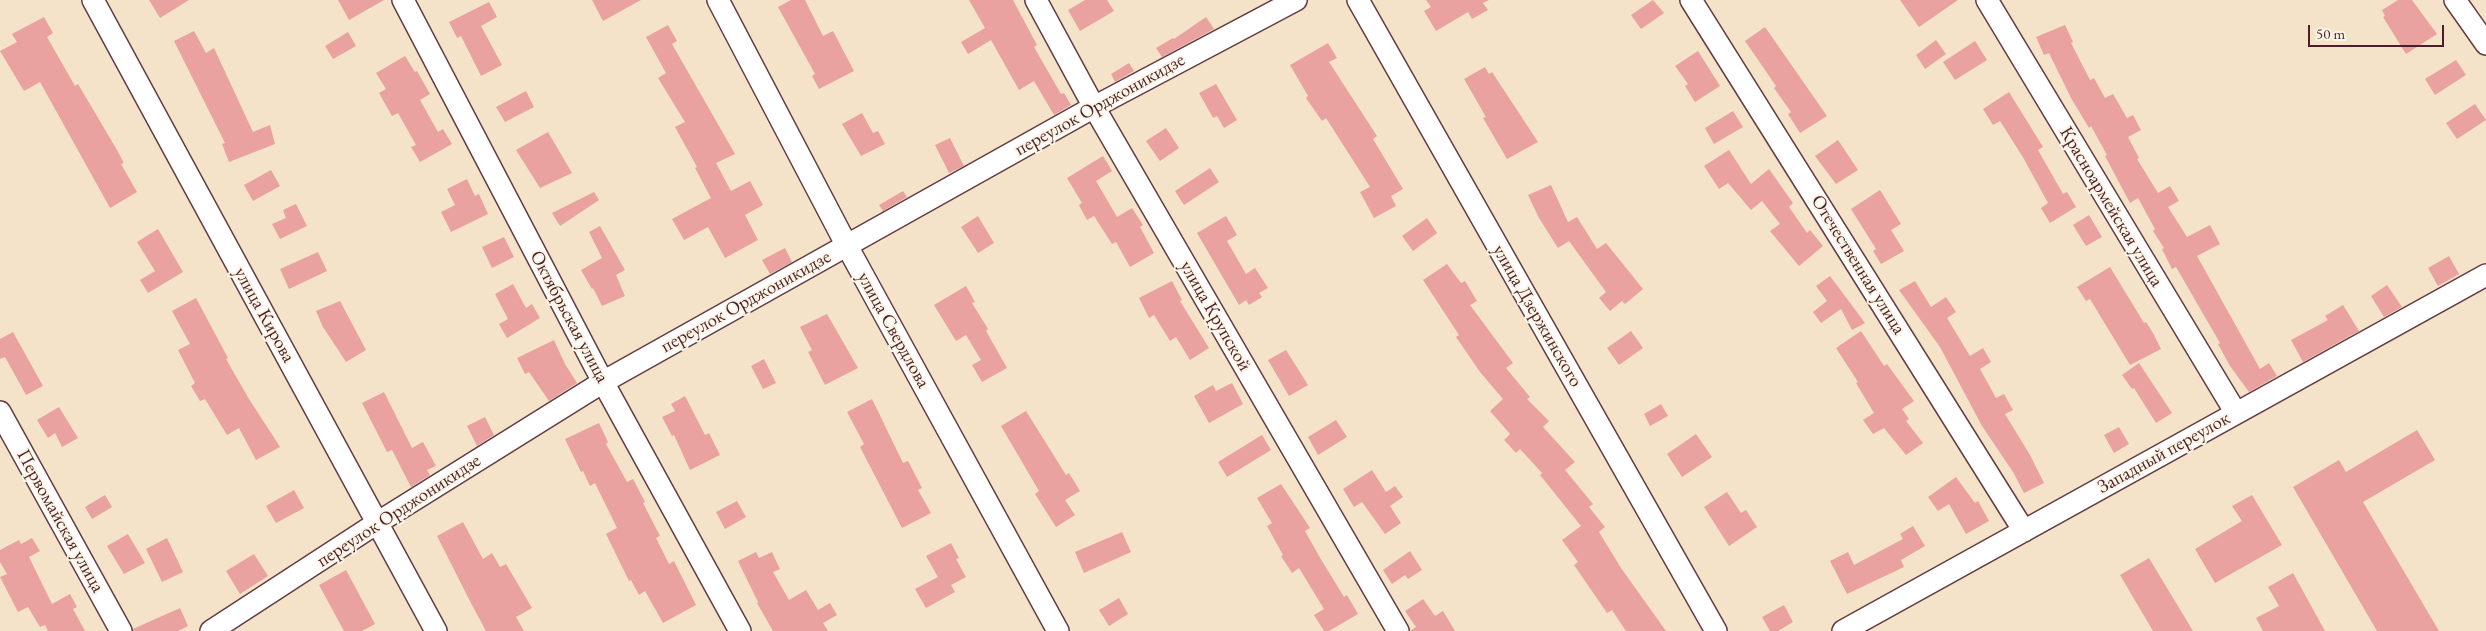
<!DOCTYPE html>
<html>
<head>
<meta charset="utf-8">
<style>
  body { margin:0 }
  #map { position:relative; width:2486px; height:631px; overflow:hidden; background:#f4e3c8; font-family:"EB Garamond",serif }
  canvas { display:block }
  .scale { position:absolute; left:2308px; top:25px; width:136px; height:22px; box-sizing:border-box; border:2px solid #4a1f2b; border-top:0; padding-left:6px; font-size:15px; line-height:18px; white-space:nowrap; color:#4a1f2b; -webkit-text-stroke:4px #fcf5e5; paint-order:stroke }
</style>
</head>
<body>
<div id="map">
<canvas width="2486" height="631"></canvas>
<div class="scale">50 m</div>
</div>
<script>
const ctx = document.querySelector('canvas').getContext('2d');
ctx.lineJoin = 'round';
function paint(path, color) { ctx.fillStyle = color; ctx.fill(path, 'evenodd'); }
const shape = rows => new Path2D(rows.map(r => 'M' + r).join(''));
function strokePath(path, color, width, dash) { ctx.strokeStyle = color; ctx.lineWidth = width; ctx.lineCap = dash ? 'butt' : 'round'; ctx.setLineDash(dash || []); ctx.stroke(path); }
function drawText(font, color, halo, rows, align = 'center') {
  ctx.font = font + ' "EB Garamond",serif'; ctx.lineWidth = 4; ctx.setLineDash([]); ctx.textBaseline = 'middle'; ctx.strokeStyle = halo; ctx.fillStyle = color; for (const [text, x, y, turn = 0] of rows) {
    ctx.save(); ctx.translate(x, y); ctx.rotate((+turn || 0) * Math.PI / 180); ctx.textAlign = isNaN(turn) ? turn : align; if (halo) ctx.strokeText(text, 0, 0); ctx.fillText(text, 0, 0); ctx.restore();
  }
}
const building = shape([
  [149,0,189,0,160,18],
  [338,0,384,0,349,20],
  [592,0,641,0,603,21],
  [791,0,805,0,823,36,833,31,854,71,819,89,812,76,815,74,778,7],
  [969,0,1013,0,1037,45,1034,47,1061,94,1064,93,1071,105,1054,115,1034,81,1019,90,991,40,968,54,961,42,985,28],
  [1085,0,1107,0,1114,11,1080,31,1068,10],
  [1426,0,1489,0,1483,3,1488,10,1472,19,1468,12,1436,31,1424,11,1431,7],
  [1653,0,1664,13,1641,29,1631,15],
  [1900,0,1958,0,1919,27],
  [2398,0,2412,0,2437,34,2406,54,2383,17,2385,16,2382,10],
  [489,2,497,17,481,26,502,65,481,76,461,36,457,38,449,22],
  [44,17,53,33,47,37,75,86,78,84,117,150,124,163,121,164,137,192,110,208,40,82,24,91,0,51,17,42,12,34],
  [1206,17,1214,29,1162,57,1156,48,1173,38,1174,39],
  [668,25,677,41,672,44,735,154,716,163,731,191,750,181,763,205,745,215,758,240,725,258,708,227,684,240,672,219,711,198,695,168,697,167,675,127,685,122,658,78,666,73,646,37],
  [2065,25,2073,42,2071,43,2090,80,2094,78,2105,98,2113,94,2127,118,2133,115,2141,130,2128,137,2139,158,2137,159,2158,193,2170,186,2179,201,2168,207,2187,237,2210,225,2220,244,2197,256,2260,369,2269,363,2277,376,2249,392,2230,366,2218,344,2220,343,2176,267,2172,269,2162,249,2164,248,2153,231,2155,229,2138,198,2130,203,2105,156,2107,155,2091,126,2089,128,2071,98,2049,53,2044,55,2036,37],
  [1765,27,1827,116,1800,133,1788,114,1791,112,1774,88,1776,86,1745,41],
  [194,31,206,53,214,48,253,132,270,125,275,144,229,162,222,144,225,143,174,41],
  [348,32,356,46,333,59,325,46],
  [1936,40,1946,54,1925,69,1916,55],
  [1975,41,1987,60,1955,80,1943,62],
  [1328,43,1337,58,1329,62,1377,136,1373,139,1403,189,1391,196,1396,206,1374,218,1360,192,1370,187,1326,118,1322,121,1306,98,1308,96,1290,65],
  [1698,51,1720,86,1695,102,1685,86,1688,84,1675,66],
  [405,56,415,72,417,71,430,94,420,100,438,132,443,129,452,144,420,162,411,147,416,145,398,113,392,116,379,93,386,89,376,73],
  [2456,60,2466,75,2435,95,2425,79],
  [1129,63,1134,71,1115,82,1111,74],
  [1485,67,1489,74,1492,72,1538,142,1507,159,1483,118,1486,117,1464,79],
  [1216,84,1237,120,1224,128,1217,116,1213,118,1199,93],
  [526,91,534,107,505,122,496,107],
  [2009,92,2043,147,2038,150,2063,194,2067,192,2076,207,2050,223,2041,208,2048,203,2024,159,2000,121,1993,125,1983,109],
  [2475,104,2486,120,2457,139,2446,123],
  [1733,111,1743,127,1714,144,1705,128],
  [862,113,873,133,878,131,885,144,861,156,842,124],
  [1166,128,1179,148,1160,161,1146,141],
  [548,132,572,173,540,188,516,150],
  [950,138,964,166,949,173,935,145],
  [1838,140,1858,170,1836,184,1815,156],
  [1729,150,1751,184,1769,169,1793,203,1789,207,1807,233,1810,230,1823,246,1799,266,1770,231,1780,224,1762,201,1751,210,1728,183,1719,189,1704,166],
  [1103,156,1112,171,1096,181,1117,217,1132,208,1143,225,1140,227,1154,253,1130,267,1116,242,1112,244,1094,216,1087,220,1079,205,1082,203,1067,178],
  [1210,168,1219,182,1184,205,1175,191],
  [271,170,280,186,253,201,244,185],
  [467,179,475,196,479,194,488,214,451,232,441,212,455,205,447,189],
  [1551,185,1568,222,1577,217,1597,249,1606,243,1643,289,1625,304,1622,301,1610,311,1599,298,1606,292,1569,241,1558,248,1539,218,1528,195],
  [1880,190,1901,224,1891,230,1904,251,1881,264,1873,251,1876,249,1851,209],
  [903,191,907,197,883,211,879,205],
  [594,192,599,200,560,226,552,213],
  [296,204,307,226,280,239,272,224,286,218,283,210],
  [2089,215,2102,237,2086,246,2073,225],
  [978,216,994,243,978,253,961,227],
  [1226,216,1237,235,1227,241,1246,274,1255,268,1268,288,1259,293,1262,297,1249,305,1246,300,1239,305,1197,233],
  [1427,218,1437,233,1413,251,1402,236],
  [600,226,625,270,616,275,625,296,602,306,593,288,592,289,581,270,602,258,589,232],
  [158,229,183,272,148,293,140,280,155,271,137,242],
  [504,237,514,257,492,268,482,247],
  [785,248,792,262,770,274,762,260],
  [318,252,327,271,289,289,280,269],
  [2449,256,2459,274,2438,286,2428,268],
  [1447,264,1461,283,1465,281,1477,301,1470,305,1513,363,1506,368,1530,397,1527,399,1549,421,1543,427,1575,462,1565,470,1593,504,1589,507,1605,527,1599,532,1621,568,1666,631,1626,631,1612,610,1607,613,1574,565,1578,562,1562,540,1581,526,1540,475,1542,473,1520,449,1516,453,1504,440,1510,434,1490,411,1503,399,1480,372,1456,337,1459,335,1423,280],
  [2110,267,2144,323,2146,322,2153,333,2161,349,2130,365,2090,299,2086,301,2077,287],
  [1830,276,1839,288,1865,323,1852,330,1841,309,1821,323,1813,312,1827,301,1816,286],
  [1172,281,1182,300,1180,301,1209,348,1190,360,1176,337,1170,341,1154,315,1149,318,1139,298],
  [1915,281,1931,307,1946,297,1956,312,1947,318,1970,356,1983,348,1991,362,1980,369,1996,398,2004,394,2013,410,2005,414,2030,455,2044,483,2024,493,2013,472,1982,426,1940,347,1899,290],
  [513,284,526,308,532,304,540,318,507,338,499,324,508,319,495,294],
  [2387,285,2402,307,2384,317,2371,296],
  [966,286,975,302,972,303,988,329,986,331,1007,368,982,382,972,365,981,360,966,335,956,341,934,305],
  [196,298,228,358,226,359,249,399,280,447,256,460,239,428,227,435,205,399,200,401,191,386,195,383,178,350,190,344,172,311],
  [340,301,366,350,346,362,323,327,316,311],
  [2343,305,2359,331,2303,362,2291,340,2328,320,2325,316],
  [827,314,858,368,825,385,808,352,812,350,800,327],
  [1631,331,1643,348,1619,365,1607,348],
  [1861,331,1884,366,1887,364,1914,401,1902,409,1909,419,1906,421,1923,443,1906,455,1884,428,1873,434,1863,420,1874,413,1856,383,1858,382,1836,348],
  [13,332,43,386,26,395,5,357,0,359,0,339],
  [554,340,565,364,577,383,549,401,529,372,525,374,517,358],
  [1286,350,1308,385,1289,396,1268,360],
  [764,359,776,383,763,389,751,366],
  [2139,363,2172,413,2156,423,2134,388,2132,389,2122,375],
  [1232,383,1243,404,1209,423,1194,396,1213,385,1216,391],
  [384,392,412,448,423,442,436,466,427,470,430,475,411,487,392,450,387,452,362,403],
  [685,396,705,435,709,433,720,455,690,470,674,435,672,436,662,417,675,411,671,404],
  [872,399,903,463,908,461,922,488,918,490,931,513,902,528,860,447,864,444,847,412],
  [1661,404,1668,416,1650,426,1644,414],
  [59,407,78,438,62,447,55,433,48,438,37,420],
  [1026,411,1066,475,1069,473,1080,491,1065,500,1075,515,1056,527,1035,494,1039,491,1001,426],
  [485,417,494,435,477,446,467,426],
  [1336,420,1347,437,1318,455,1308,437],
  [599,423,608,442,606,444,627,482,633,479,645,502,643,503,660,536,656,538,669,564,674,561,696,605,663,623,645,591,639,595,631,580,629,581,606,534,617,528,595,483,590,486,583,471,581,472,565,439],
  [2119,427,2129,444,2114,453,2104,435],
  [2417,430,2435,460,2363,502,2439,631,2377,631,2293,487,2339,460,2346,472],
  [1696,434,1712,457,1682,477,1667,454],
  [1262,435,1271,450,1227,477,1218,462],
  [1372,470,1386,492,1395,486,1403,497,1390,506,1401,523,1385,534,1362,502,1354,507,1343,489],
  [1956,477,1975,503,1978,501,1989,521,1966,534,1949,504,1938,511,1928,497],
  [1281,484,1310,528,1305,531,1319,556,1344,597,1347,595,1358,614,1329,631,1324,631,1314,615,1324,609,1299,568,1292,573,1281,556,1283,555,1267,526,1272,523,1257,498],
  [294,490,304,508,276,523,266,506],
  [1727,492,1741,513,1746,510,1757,527,1729,546,1704,507],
  [105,495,112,507,92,519,85,507],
  [2252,495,2282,545,2215,583,2195,549,2242,521,2232,506],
  [737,501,746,517,725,529,716,512],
  [463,522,483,559,492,553,500,567,506,564,532,608,516,617,524,631,486,631,472,605,437,536],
  [1913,526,1925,546,1901,560,1904,567,1847,594,1830,561,1848,552,1854,565,1903,539,1900,534],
  [1122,532,1131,552,1084,573,1075,552],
  [128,534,145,563,124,574,107,546],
  [32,538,40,551,29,557,52,604,70,594,77,607,73,609,85,631,48,631,45,625,40,627,28,607,18,612,0,577,7,574,0,562,0,550,19,540,21,544],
  [167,538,183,572,162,582,146,549],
  [951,543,959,558,956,559,966,577,951,585,955,592,926,608,915,589,938,577,926,556],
  [1410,551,1422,570,1408,579,1405,575,1392,584,1383,570],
  [756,552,759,558,772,552,780,569,773,572,789,600,806,590,818,610,830,603,837,615,823,623,828,631,773,631,757,603,758,602,738,561],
  [254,554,268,576,240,594,226,571],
  [2149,558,2193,631,2153,631,2120,575],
  [346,570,375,624,362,631,344,631,319,585],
  [2293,573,2325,631,2263,631,2256,618,2279,606,2268,587],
  [1119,598,1128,614,1109,626,1099,610],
  [1423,599,1435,616,1443,611,1455,631,1410,631,1416,627,1405,611],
  [1784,605,1793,622,1778,631,1770,631,1762,617],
  [180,608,188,626,178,631,133,631,133,629]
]);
const street = shape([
  [93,0,436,631],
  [403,0,603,382,740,631],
  [718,0,847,246,1058,631],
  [1036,0,1094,107,1398,631],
  [1358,0,1716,631],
  [1691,0,2024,531],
  [1987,0,2236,413],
  [2455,0,2486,44],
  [0,412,121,631],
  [211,631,377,523,603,382,1094,107,1296,0],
  [1843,631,2486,275]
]);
const streetNames = [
  ["переулок Орджоникидзе",1100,105,-29],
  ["Красноармейская улица",2111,207,59],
  ["Отечественная улица",1858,265,58],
  ["переулок Орджоникидзе",746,302,-29],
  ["улица Кирова",264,315,61],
  ["улица Крупской",1215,316,60],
  ["улица Дзержинского",1537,316,60],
  ["Октябрьская улица",569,317,62],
  ["улица Свердлова",893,330,61],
  ["Западный переулок",2164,453,-29],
  ["переулок Орджоникидзе",399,511,-33],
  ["Первомайская улица",60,521,61]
];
paint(building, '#e9a2a0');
strokePath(street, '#643c43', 24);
strokePath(street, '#fff', 21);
drawText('19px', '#4a1f2b', '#fcf5e5', streetNames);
</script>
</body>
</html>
